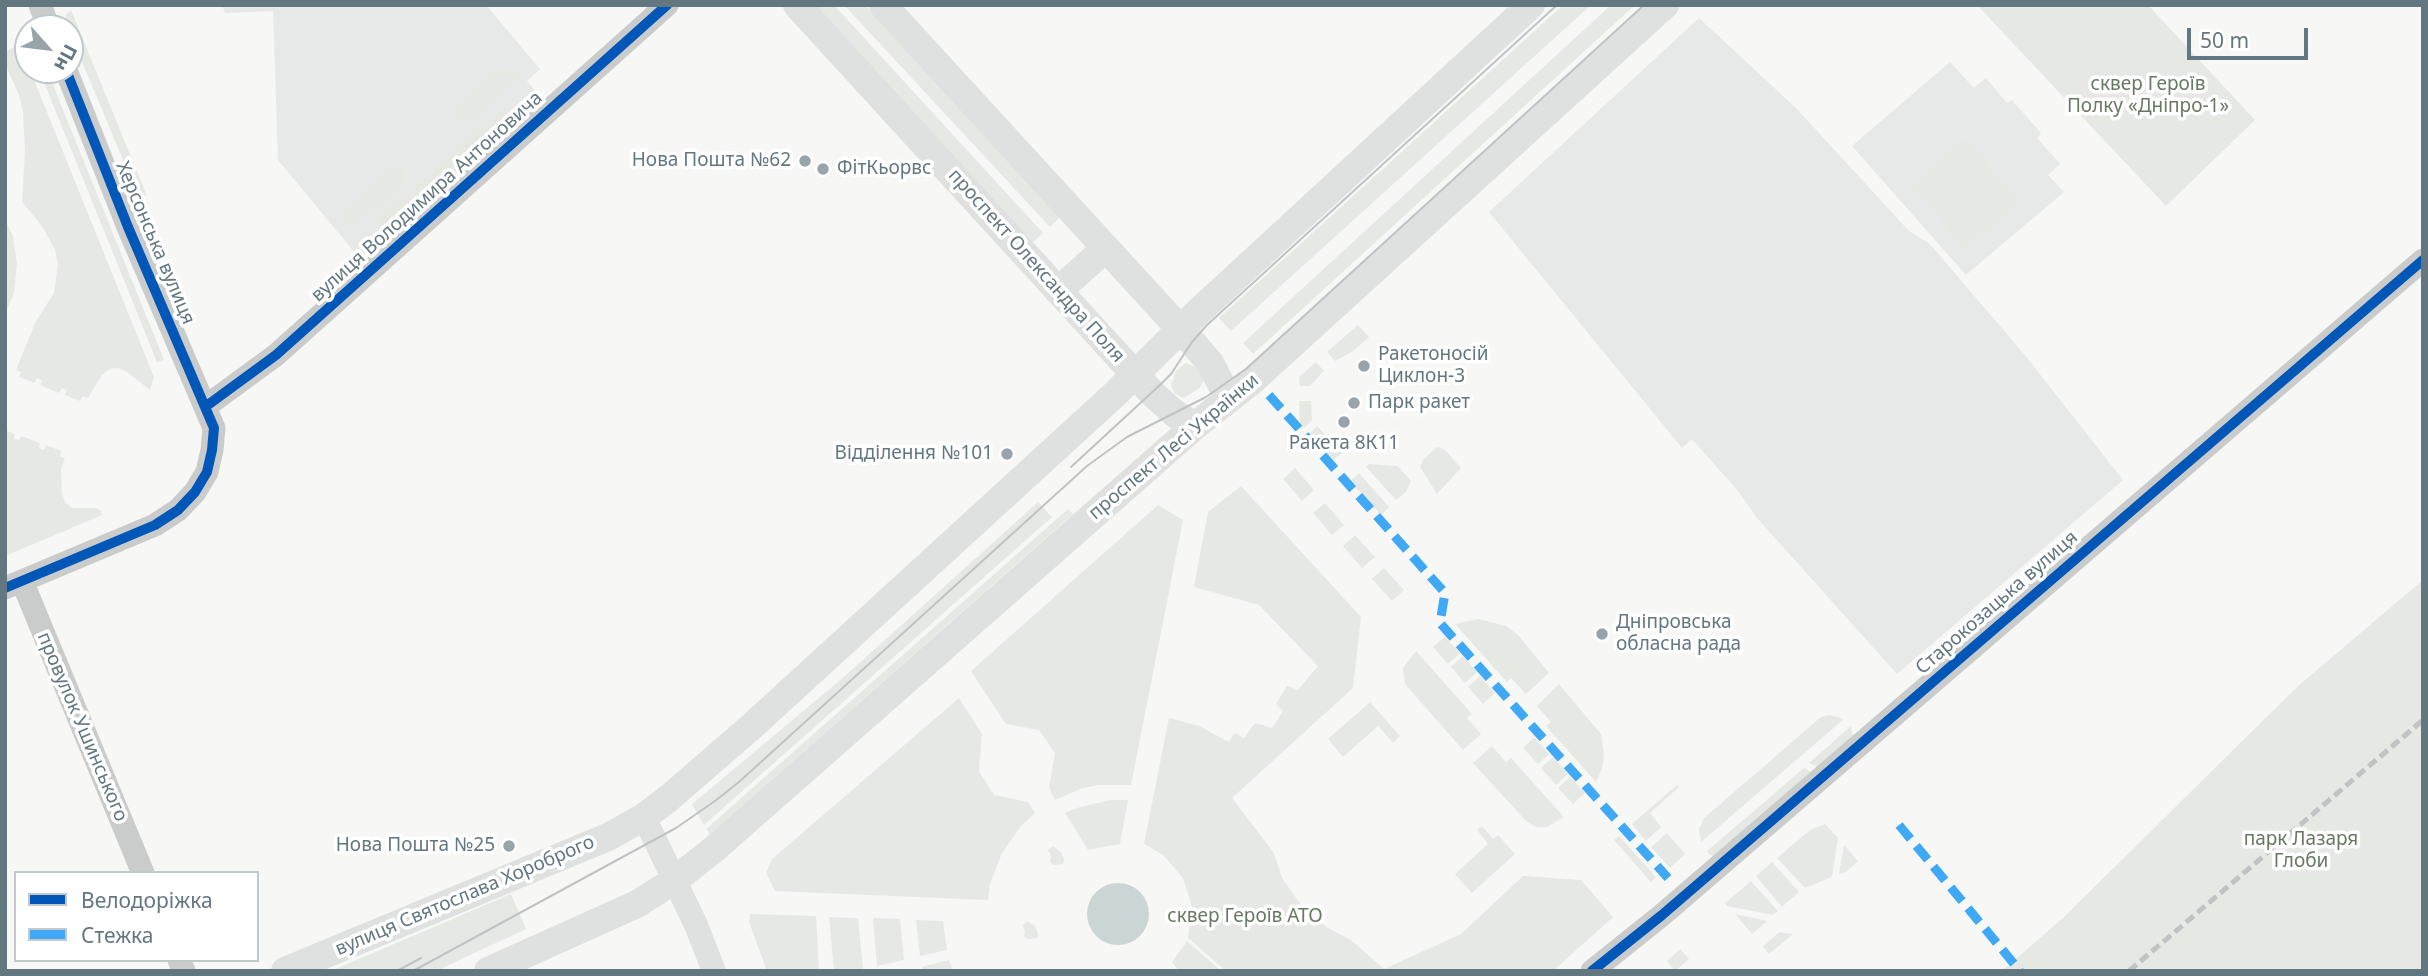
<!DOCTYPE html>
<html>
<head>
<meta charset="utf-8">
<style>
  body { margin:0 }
  #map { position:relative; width:2428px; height:976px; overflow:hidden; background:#f7f7f6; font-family:"Noto Sans",sans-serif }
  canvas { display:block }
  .frame { position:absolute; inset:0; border:7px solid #637781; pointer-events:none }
  .legend { position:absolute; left:14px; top:871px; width:245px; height:91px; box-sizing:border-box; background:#fff; border:2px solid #c1c9cd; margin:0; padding:9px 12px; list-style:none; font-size:21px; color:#637781 }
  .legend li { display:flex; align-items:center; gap:14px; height:35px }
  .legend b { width:35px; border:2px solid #c1c9cd }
  .north { position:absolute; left:14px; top:14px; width:70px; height:70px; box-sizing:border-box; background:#fff; border:2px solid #c1c9cd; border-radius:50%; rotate:118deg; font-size:19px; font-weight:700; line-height:28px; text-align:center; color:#637781 }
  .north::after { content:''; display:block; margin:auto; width:24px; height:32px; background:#97a4aa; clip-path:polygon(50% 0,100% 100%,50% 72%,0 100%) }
  .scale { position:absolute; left:2187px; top:28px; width:121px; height:32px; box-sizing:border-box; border:4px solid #637781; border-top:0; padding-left:9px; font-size:21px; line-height:24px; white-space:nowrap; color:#637781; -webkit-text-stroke:5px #fff; paint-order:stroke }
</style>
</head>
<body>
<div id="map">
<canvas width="2428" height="976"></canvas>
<div class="frame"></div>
<ul class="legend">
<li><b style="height:9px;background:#0057b8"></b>Велодоріжка</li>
<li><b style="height:9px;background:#3fa9f5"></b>Стежка</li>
</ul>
<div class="north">Пн</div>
<div class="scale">50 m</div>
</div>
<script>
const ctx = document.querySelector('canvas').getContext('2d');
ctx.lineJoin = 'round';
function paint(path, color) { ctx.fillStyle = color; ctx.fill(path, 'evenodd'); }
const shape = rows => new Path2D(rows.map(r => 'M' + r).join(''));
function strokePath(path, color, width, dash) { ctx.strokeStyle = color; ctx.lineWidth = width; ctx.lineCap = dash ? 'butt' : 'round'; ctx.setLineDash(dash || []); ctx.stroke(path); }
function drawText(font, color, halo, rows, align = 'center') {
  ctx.font = font + ' "Noto Sans",sans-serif'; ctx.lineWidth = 7; ctx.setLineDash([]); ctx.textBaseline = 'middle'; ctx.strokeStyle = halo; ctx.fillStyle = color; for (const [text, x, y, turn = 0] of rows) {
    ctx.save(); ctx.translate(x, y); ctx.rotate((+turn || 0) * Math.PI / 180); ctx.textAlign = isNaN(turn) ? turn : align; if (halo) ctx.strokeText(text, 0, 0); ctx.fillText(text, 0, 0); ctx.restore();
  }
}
const built = shape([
  [222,5,486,5,540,69,527,81,541,97,360,259,278,160,273,11,225,13],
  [1699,18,1796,108,1909,231,1929,243,2024,354,2123,480,1897,674,1757,518,1738,491,1692,439,1682,448,1489,212],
  [1950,62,1974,88,1986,78,2007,103,2012,100,2041,133,2037,138,2060,164,2048,175,2064,192,1966,275,1852,146]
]);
const green = shape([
  [815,5,834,5,1043,233,1031,244],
  [844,5,865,5,1061,216,1050,227],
  [1563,5,1591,5,1231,331,1219,318],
  [1611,5,1635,5,1253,354,1243,343],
  [1977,5,2148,5,2255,120,2166,206],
  [71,10,147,196,141,194,135,189,66,23,66,15],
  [20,44,28,64,28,70,30,70,154,377,150,390,127,372,118,368,110,369,102,375,88,398,83,396,80,401,65,395,67,390,62,388,59,393,40,385,42,380,37,378,34,383,19,377,21,372,16,370,36,321,54,293,58,264,55,250,42,226,22,202,25,151,23,112,19,95,5,64,5,52],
  [502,67,520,75,521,78,472,122,465,123,459,119,452,110],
  [39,70,47,70,164,360,157,362],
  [503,110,510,110,515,115,515,125,386,240,380,236,376,224,379,218,496,113],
  [1966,138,2020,201,1965,249,1911,186],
  [395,163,405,172,404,183,357,225,352,227,340,213],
  [5,220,13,236,17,264,14,293,5,314],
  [1358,325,1369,337,1352,352,1335,361,1327,352],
  [1316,362,1324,371,1310,386,1300,386,1299,377],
  [1186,363,1198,368,1204,379,1200,388,1184,398,1175,394,1171,385,1176,371],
  [1299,401,1311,401,1312,420,1304,428,1300,425],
  [1317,426,1342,453,1332,461,1308,435],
  [5,430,15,434,14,439,19,440,21,436,40,443,39,448,44,450,46,445,61,451,60,456,65,458,61,469,62,493,65,502,72,508,97,508,101,511,102,515,5,556],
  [1437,447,1444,449,1461,468,1437,494,1420,467,1423,460],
  [1369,464,1398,466,1411,481,1406,492,1396,500,1366,467],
  [1295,468,1314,490,1302,501,1283,479],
  [1359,473,1389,507,1381,515,1350,481],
  [1241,486,1361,617,1353,688,1232,798,1274,853,1282,878,1304,909,1328,928,1351,940,1384,969,1461,934,1523,876,1581,880,1613,917,1553,971,1226,971,1188,938,1192,907,1183,878,1163,855,1144,844,1169,718,1199,726,1229,742,1235,733,1244,738,1255,723,1272,728,1283,711,1276,704,1287,686,1298,690,1318,666,1259,605,1194,587,1208,512],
  [1038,502,1052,517,704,825,692,804,845,676],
  [1325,503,1344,525,1332,535,1313,513],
  [1158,505,1183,520,1131,785,1099,785,1083,788,1055,800,1049,788,1055,753,1039,730,1006,724,971,671],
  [1068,509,1073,514,710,834,706,829],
  [1355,535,1375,557,1362,568,1343,546],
  [1384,568,1404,590,1392,601,1372,579],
  [2423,580,2423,971,2002,971,2064,917,2298,686],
  [1478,619,1506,626,1518,635,1549,673,1526,694,1511,678,1507,682,1455,624],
  [1445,637,1460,653,1448,664,1433,647],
  [1416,651,1472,714,1467,718,1481,734,1463,750,1405,684,1403,668],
  [1463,656,1477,672,1465,683,1451,667],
  [1480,676,1495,693,1483,704,1468,687],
  [1559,684,1601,734,1604,755,1602,769,1596,782,1546,726,1551,722,1537,706],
  [959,698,982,734,979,771,994,795,1028,802,1035,813,1021,826,1002,853,990,884,988,900,775,891,766,873,772,859],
  [1370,702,1400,736,1393,743,1378,726,1343,757,1328,739],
  [1830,715,1844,719,1701,842,1699,829,1704,818,1821,717],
  [1851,726,1853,738,1819,768,1809,763],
  [1534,737,1549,754,1538,764,1523,748],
  [1492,746,1506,762,1511,758,1564,817,1547,827,1536,827,1527,822,1473,763],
  [1553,757,1568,774,1556,785,1541,768],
  [1804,768,1813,773,1715,857,1709,854,1707,851],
  [1570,777,1585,793,1573,804,1558,788],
  [1677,785,1679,787,1650,813,1661,827,1646,841,1632,824],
  [1111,800,1128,800,1120,844,1088,850,1065,813,1080,807],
  [1825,824,1838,838,1832,877,1805,888,1777,858,1810,830],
  [1482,826,1493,839,1498,835,1515,854,1472,893,1455,874,1488,844,1477,830],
  [1667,833,1685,854,1670,868,1651,847],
  [1619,836,1656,877,1651,882,1614,840],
  [1844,845,1858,861,1846,872,1839,874],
  [1053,846,1061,852,1064,859,1063,864,1054,865,1050,862,1051,856,1048,850],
  [1772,862,1799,892,1782,907,1756,876],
  [1751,881,1778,911,1773,915,1727,906,1725,903],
  [511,894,526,929,436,971,331,971],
  [750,914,816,916,819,971,767,971,749,922],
  [1735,914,1767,921,1752,934],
  [829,917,858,918,863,970,834,971],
  [873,918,900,919,904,960,877,966],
  [916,920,943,921,947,950,920,956],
  [1027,921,1035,926,1038,934,1037,938,1028,939,1024,937,1025,930,1022,926],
  [1779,932,1793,934,1769,954,1763,947],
  [1187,941,1221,971,1179,971,1172,962],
  [1680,949,1689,959,1675,971,1667,961],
  [949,960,953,971,923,971,922,967]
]);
const water = shape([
  '1087 914a31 31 0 1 1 62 0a31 31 0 1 1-62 0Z'
]);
const tertiary = shape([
  [40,5,49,28],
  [205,407,276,355,667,5],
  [22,581,143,873],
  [5,588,155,525,178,510,195,492,207,472,212,450,214,428,128,227,66,70],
  [179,960,184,971],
  [1592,971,1662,915,2423,260]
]);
const secondary = shape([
  [644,817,696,925,714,971]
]);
const primary = shape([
  [797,5,1152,393,1174,413,1195,426],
  [883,5,1192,342,1210,363,1229,399],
  [1058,291,1106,248],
  [285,971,608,837,644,817,669,798,751,727,1114,395,1197,313,1531,5],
  [488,971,637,904,675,880,713,850,1195,426,1254,379,1665,5]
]);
const tram = shape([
  [1071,467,1161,384,1171,374,1192,342,1207,325,1557,5],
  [397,971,421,958],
  [413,971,676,828,715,801,739,782,1087,466,1127,437,1206,397,1246,369,1644,5]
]);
const rail = shape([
  [2129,971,2423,720]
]);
const quiet = shape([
  [1269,395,1445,593,1440,623,1668,878],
  [1899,825,2020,971]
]);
const cycleway = shape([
  [205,407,276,355,667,5],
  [5,588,155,525,178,510,195,492,207,472,212,450,214,428,128,227,66,70],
  [1592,971,1662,915,2423,260]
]);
const markers = [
  [805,161,7,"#97a4aa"],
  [823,169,7,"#97a4aa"],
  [1364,366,7,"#97a4aa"],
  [1354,403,7,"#97a4aa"],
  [1344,422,7,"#97a4aa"],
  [1007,454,7,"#97a4aa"],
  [1602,634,7,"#97a4aa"],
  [509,846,7,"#97a4aa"]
];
const parkNames = [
  ["сквер Героїв",2148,85],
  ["Полку «Дніпро-1»",2148,107],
  ["парк Лазаря",2301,840],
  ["Глоби",2301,862],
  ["сквер Героїв АТО",1245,917]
];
const poiNames = [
  ["Нова Пошта №62",791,161,"right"],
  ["ФiтКьорвс",837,169],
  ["Ракетоносій",1378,355],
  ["Циклон-3",1378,377],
  ["Парк ракет",1368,403],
  ["Ракета 8К11",1344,444,"center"],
  ["Відділення №101",993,454,"right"],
  ["Дніпровська",1616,623],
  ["обласна рада",1616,645],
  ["Нова Пошта №25",495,846,"right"]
];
const streetNames = [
  ["вулиця Володимира Антоновича",427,197,-42],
  ["Херсонська вулиця",155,243,67],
  ["проспект Олександра Поля",1036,266,48],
  ["проспект Лесі Українки",1174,447,-40],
  ["Старокозацька вулиця",1997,603,-41],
  ["провулок Ушинського",82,727,67],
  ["вулиця Святослава Хороброго",465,896,-23]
];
paint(built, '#e7e9e8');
paint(green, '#e6e9e3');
paint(water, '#cbd5d6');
strokePath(tertiary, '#cacccc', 23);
strokePath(secondary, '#dfe0e0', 24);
strokePath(primary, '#dfe0e0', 28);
strokePath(tram, '#c1c2c3', 2);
strokePath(rail, '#c1c2c3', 5, [10, 5]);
strokePath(quiet, '#3fa9f5', 9, [18, 9]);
strokePath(cycleway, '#0057b8', 10);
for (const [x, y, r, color] of markers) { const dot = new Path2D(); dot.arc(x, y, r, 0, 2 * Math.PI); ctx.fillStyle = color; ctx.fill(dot); strokePath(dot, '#fff', 2.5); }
drawText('19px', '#687962', '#fff', parkNames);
drawText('19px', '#637781', '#fff', poiNames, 'left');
drawText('19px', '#637781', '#fff', streetNames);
</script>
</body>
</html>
